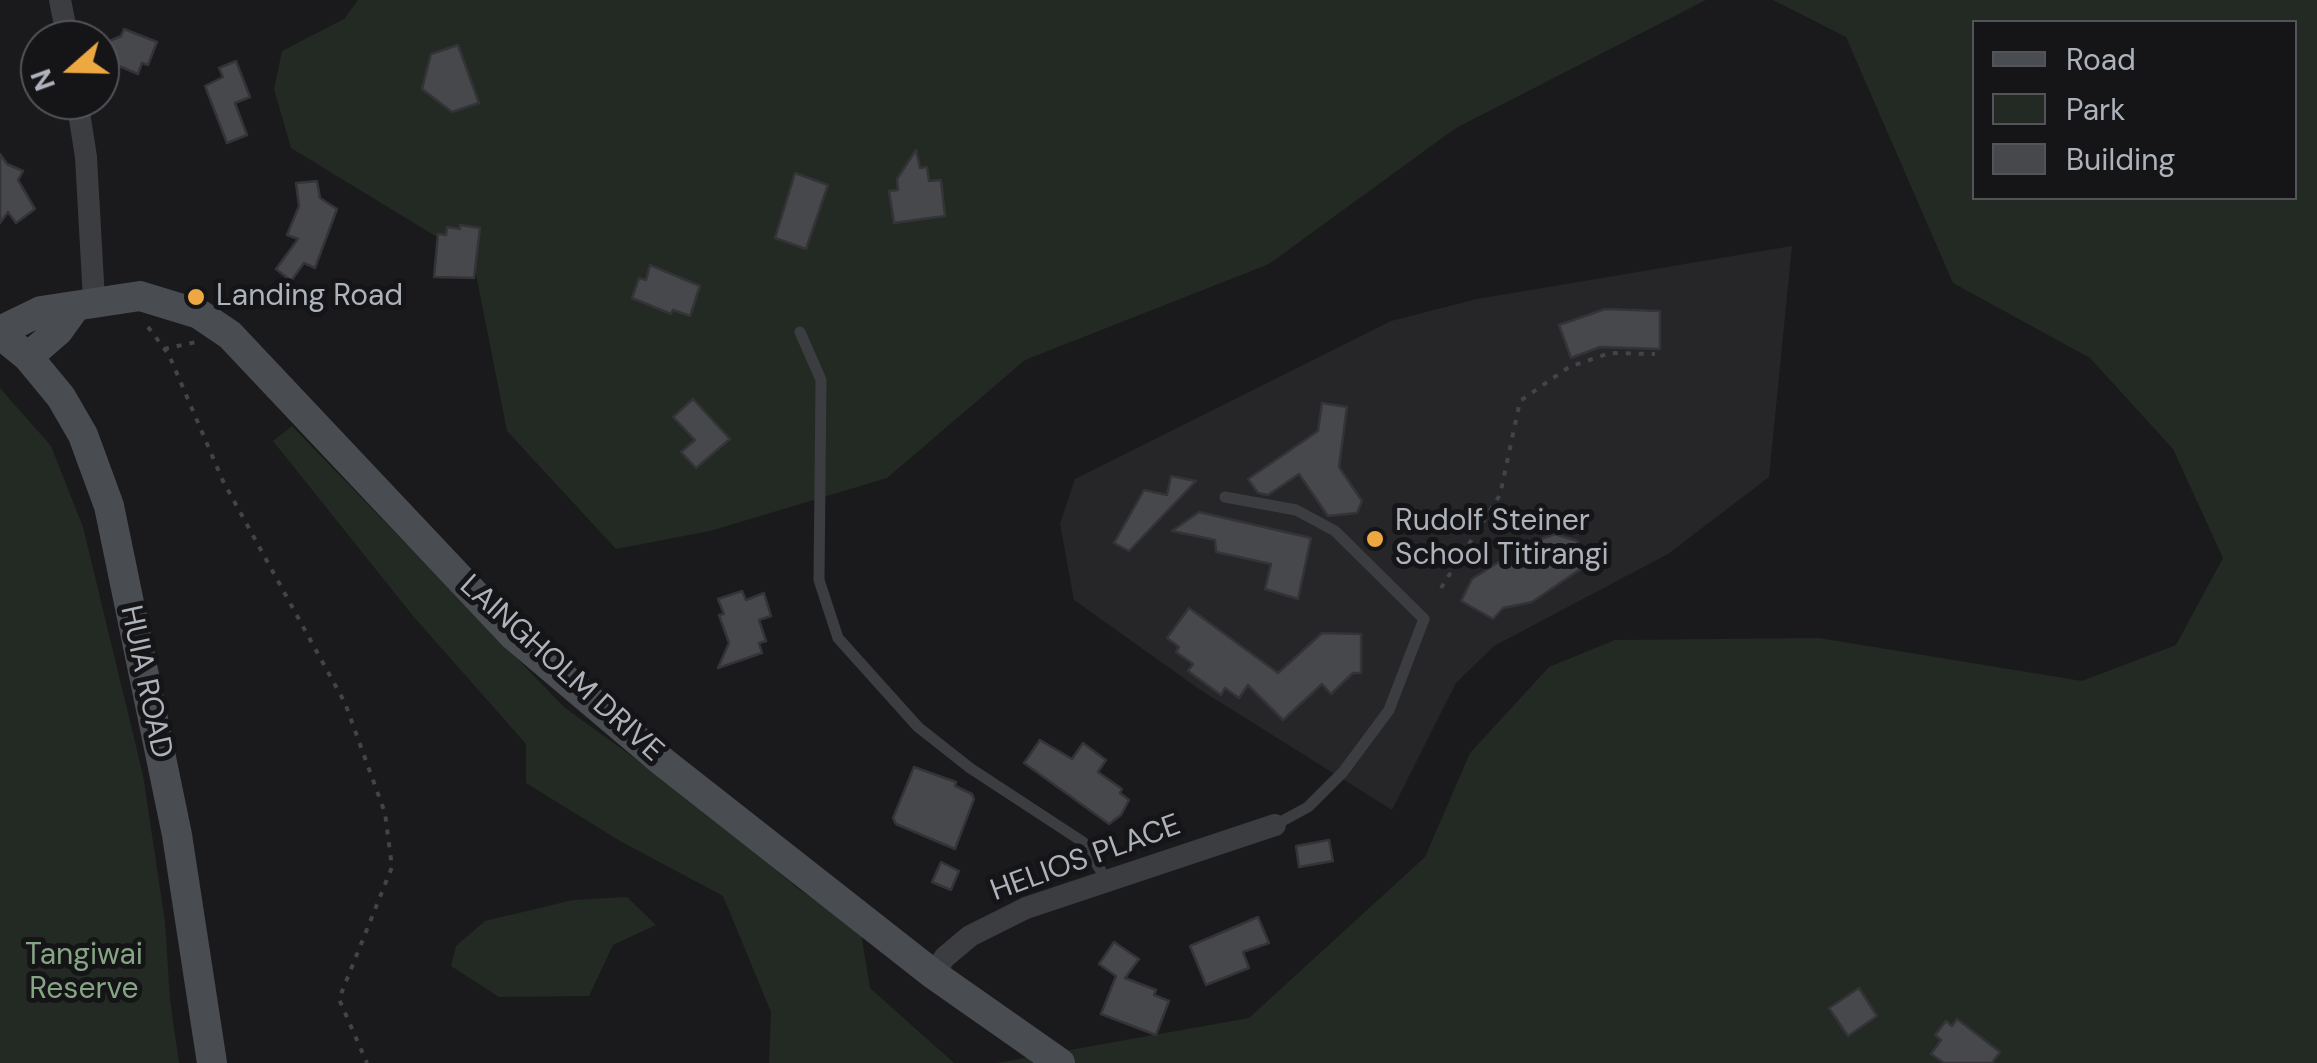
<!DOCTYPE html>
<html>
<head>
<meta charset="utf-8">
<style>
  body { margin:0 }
  #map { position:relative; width:2317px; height:1063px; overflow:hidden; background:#1a1a1c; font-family:"DM Sans",sans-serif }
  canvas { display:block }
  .legend { position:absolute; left:1972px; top:20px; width:325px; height:180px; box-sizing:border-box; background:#151517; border:2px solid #525459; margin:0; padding:12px 18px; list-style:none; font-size:30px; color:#adb2bb }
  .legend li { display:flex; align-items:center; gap:20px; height:50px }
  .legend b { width:50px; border:2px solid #525459 }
  .north { position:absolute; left:20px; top:20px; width:100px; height:100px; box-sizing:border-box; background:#151517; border:2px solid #525459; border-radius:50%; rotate:250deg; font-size:28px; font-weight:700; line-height:40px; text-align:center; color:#adb2bb }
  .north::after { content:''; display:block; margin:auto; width:35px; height:45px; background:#eda841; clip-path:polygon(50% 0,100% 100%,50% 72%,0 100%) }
</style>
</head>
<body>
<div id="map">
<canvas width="2317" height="1063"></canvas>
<ul class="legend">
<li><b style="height:12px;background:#494c51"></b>Road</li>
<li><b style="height:28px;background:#222a23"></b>Park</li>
<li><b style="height:28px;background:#47484c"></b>Building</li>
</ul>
<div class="north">N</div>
</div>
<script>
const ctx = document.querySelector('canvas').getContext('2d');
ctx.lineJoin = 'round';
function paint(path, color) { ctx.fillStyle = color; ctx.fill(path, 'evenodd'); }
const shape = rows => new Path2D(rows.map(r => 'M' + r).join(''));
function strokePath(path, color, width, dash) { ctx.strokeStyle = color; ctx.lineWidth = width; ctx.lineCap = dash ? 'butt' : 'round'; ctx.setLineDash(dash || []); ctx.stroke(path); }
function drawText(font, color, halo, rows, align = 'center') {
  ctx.font = font + ' "DM Sans",sans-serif'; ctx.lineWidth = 10; ctx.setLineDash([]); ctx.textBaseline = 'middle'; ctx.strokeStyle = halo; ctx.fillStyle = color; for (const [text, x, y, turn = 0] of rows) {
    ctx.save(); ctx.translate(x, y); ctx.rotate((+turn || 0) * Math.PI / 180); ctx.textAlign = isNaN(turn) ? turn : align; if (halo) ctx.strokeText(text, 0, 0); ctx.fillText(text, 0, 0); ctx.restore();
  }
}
const built = shape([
  [1792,246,1769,477,1668,554,1494,646,1456,683,1392,810,1199,689,1074,600,1060,524,1075,479,1391,321,1477,299]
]);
const green = shape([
  [358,0,1706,0,1456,128,1269,264,1025,360,887,478,710,531,616,549,507,431,473,259,291,148,274,89,282,51,344,19],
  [1773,0,2317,0,2317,1063,997,1063,1249,1018,1425,857,1470,753,1549,667,1615,640,1819,638,2082,681,2176,645,2223,558,2173,449,2090,358,1953,283,1846,37],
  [1974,22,2294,22,2294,198,1974,198],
  [0,388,51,446,83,527,143,775,165,922,170,1000,179,1063,0,1063],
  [292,426,564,707,714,816,796,887,861,933,870,988,954,1063,769,1063,771,1012,723,896,620,841,526,783,526,744,413,616,273,441],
  [627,897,656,925,613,945,589,996,499,997,451,966,456,946,485,921,573,900]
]);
const building = shape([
  [124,29,157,42,148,65,142,63,138,74,107,61,110,54,105,43,121,36,124,29],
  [458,45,479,103,452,112,422,89,431,54,458,45],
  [236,61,250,97,235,103,247,135,227,143,205,86,223,77,219,68,236,61],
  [916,150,920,168,927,167,929,181,941,180,945,216,894,223,889,191,898,190,897,179,916,150],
  [0,154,7,164,23,171,18,180,35,209,16,223,8,212,0,223,0,154],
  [795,173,828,185,806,249,775,238,795,173],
  [317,181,320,198,337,209,315,268,304,263,291,281,276,269,298,239,287,235,299,206,296,183,317,181],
  [460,225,480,228,474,278,434,277,438,234,446,235,447,227,460,229,460,225],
  [650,265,700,286,690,316,673,310,671,314,632,298,639,278,646,280,650,265],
  [1605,309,1660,311,1660,349,1600,347,1571,358,1559,325,1605,309],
  [693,399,730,439,696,468,681,452,695,440,673,417,693,399],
  [1322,403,1347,407,1339,467,1362,501,1357,513,1328,516,1299,474,1268,495,1258,493,1248,479,1318,431,1322,403],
  [1171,476,1196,481,1129,551,1114,543,1144,490,1167,495,1171,476],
  [1199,512,1311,538,1298,599,1265,589,1271,564,1216,552,1215,540,1172,531,1199,512],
  [1555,534,1577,541,1588,564,1532,602,1503,608,1493,619,1461,601,1472,579,1527,544,1555,534],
  [742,591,746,600,764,593,771,616,759,620,766,641,759,643,762,653,718,668,729,643,719,615,724,614,718,599,742,591],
  [1189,608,1278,673,1322,633,1361,634,1361,673,1353,673,1331,694,1322,684,1283,720,1248,685,1239,698,1225,688,1221,695,1188,671,1193,664,1176,652,1179,647,1167,638,1189,608],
  [1040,740,1072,759,1083,743,1106,760,1098,772,1122,789,1120,793,1129,800,1121,815,1109,824,1024,763,1040,740],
  [914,767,956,782,955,786,972,794,974,799,955,849,896,824,893,818,914,767],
  [1329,840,1333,861,1299,867,1296,846,1329,840],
  [941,862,959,871,951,890,932,882,941,862],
  [1258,917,1269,943,1243,952,1249,968,1206,985,1190,946,1258,917],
  [1114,942,1139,959,1125,978,1156,990,1154,995,1169,1001,1156,1035,1101,1014,1116,976,1099,964,1114,942],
  [1859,988,1877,1016,1848,1036,1829,1008,1859,988],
  [1957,1019,2000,1052,1992,1063,1944,1063,1931,1054,1941,1040,1935,1035,1946,1021,1952,1026,1957,1019]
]);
const path = shape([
  [148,327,169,355,223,481,345,703,385,813,392,867,339,999,367,1063],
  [164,349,196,342],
  [1441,588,1500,495,1520,401,1569,367,1610,353,1655,354]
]);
const lane = shape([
  [800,332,821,380,819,580,838,638,918,727,970,768,1083,842,1106,879],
  [1225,497,1296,510,1335,531,1424,619,1389,710,1343,772,1308,807,1275,825]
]);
const street = shape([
  [60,0,68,40],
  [77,100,86,157,94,300],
  [933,974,945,957,970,936,1026,908,1275,825]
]);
const secondary = shape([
  [0,331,41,311,140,296,199,314,230,335,513,635,663,762,933,974,1060,1063],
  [0,334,28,357,61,397,83,435,109,506,177,835,212,1063],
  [28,357,58,331,76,306]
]);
const markers = [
  [196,297,10,"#eda841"],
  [1375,539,10,"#eda841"]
];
const poiNames = [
  ["Landing Road",216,297],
  ["Rudolf Steiner",1395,522],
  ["School Titirangi",1395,556]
];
const streetNames = [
  ["LAINGHOLM DRIVE",561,669,42],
  ["HUIA ROAD",145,682,78],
  ["HELIOS PLACE",1086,859,-20]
];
const parkNames = [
  ["Tangiwai",84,956],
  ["Reserve",84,990]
];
paint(built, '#262629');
paint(green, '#222a23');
paint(building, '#47484c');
strokePath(building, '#343438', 2.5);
strokePath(path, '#414448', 4, [5, 8]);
strokePath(lane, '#3b3d41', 11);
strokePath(street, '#3b3d41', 22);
strokePath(secondary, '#494c51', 30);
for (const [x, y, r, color] of markers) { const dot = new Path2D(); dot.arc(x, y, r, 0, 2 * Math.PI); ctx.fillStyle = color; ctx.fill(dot); strokePath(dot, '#151517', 4); }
drawText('30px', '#adb2bb', '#151517', poiNames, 'left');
drawText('30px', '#adb2bb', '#151517', streetNames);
drawText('30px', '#85a585', '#151517', parkNames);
</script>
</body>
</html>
